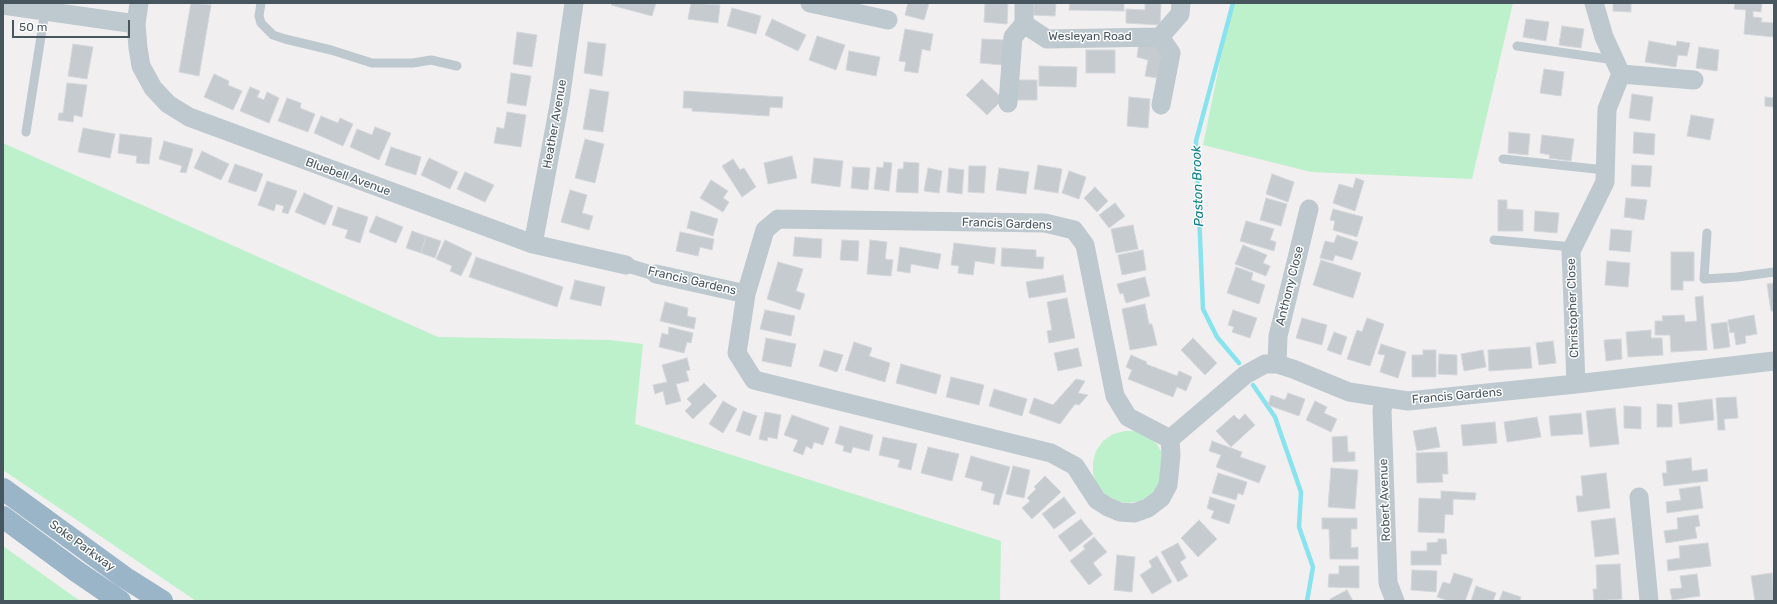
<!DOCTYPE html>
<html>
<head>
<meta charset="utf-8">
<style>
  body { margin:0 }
  #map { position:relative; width:1777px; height:604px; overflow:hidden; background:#f2eff0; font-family:Rubik,sans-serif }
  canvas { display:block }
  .frame { position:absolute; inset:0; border:4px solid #47555e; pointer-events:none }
  .scale { position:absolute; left:12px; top:20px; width:118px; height:18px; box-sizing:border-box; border:2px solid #47555e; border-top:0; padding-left:5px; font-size:12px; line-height:14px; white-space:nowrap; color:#47555e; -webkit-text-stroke:3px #fff; paint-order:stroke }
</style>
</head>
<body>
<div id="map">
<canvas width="1777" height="604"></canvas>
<div class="frame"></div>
<div class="scale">50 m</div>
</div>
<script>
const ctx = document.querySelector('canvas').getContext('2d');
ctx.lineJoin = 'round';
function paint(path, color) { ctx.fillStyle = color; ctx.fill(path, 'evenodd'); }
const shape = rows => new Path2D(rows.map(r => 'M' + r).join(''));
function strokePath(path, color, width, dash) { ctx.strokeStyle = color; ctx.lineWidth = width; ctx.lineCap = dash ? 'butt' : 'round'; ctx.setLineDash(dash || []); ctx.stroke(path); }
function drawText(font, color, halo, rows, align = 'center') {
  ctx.font = font + ' Rubik,sans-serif'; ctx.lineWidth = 3; ctx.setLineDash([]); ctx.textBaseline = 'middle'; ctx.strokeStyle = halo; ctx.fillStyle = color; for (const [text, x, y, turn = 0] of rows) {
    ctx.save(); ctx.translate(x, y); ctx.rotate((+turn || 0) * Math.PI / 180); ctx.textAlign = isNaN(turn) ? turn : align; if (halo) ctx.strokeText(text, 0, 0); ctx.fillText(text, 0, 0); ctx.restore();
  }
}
const green = shape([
  [1232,3,1513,3,1472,179,1311,172,1203,145],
  [3,143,438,337,610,340,643,344,635,424,1001,541,1000,601,196,601,3,470],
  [1125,431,1136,431,1147,436,1156,443,1162,453,1159,487,1150,496,1140,501,1128,503,1116,501,1106,495,1098,486,1093,474,1093,462,1096,451,1103,441,1113,434],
  [3,546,80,601,3,601]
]);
const stream = shape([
  [1233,3,1196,141,1203,309,1217,337,1239,363],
  [1253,385,1275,417,1301,492,1299,527,1313,567,1307,601]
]);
const building = shape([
  [191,3,211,5,199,76,179,72,191,3],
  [612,3,656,3,652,16,611,5,612,3],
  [691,3,720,5,718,23,688,19,691,3],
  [908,3,929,3,924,20,905,15,908,3],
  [985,3,1008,3,1007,24,984,22,985,3],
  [1034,3,1056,3,1055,16,1033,15,1034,3],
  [1070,3,1124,3,1124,11,1069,10,1070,3],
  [1145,3,1161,3,1160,25,1126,23,1126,9,1145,10,1145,3],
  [1613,3,1631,3,1631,12,1613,11,1613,3],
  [1735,3,1762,3,1761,12,1753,11,1753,17,1762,18,1761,22,1774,23,1774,37,1744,34,1746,10,1734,9,1735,3],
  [732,8,761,16,756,34,727,26,732,8],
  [772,19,806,35,798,51,765,35,772,19],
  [1526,19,1549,22,1546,41,1523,37,1526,19],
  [1562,26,1584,29,1581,48,1559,45,1562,26],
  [905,29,933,34,930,51,922,49,918,73,904,71,906,62,899,61,905,29],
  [517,32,537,35,532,67,513,64,517,32],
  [817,36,845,45,836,70,809,60,817,36],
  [982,39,1005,40,1003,65,980,63,982,39],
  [1649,41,1676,46,1677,41,1690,43,1687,56,1678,55,1676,67,1645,62,1649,41],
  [588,42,606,44,602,76,584,73,588,42],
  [1139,42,1163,46,1157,78,1145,76,1148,60,1137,57,1139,42],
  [73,44,93,47,87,79,68,76,73,44],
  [1699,47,1719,50,1717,71,1696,68,1699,47],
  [1086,50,1115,50,1115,73,1086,73,1086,50],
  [849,51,880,57,876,76,846,70,849,51],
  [1039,66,1077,67,1076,87,1039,86,1039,66],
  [1544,69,1564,72,1561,96,1540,93,1544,69],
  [511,73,531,76,526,106,507,103,511,73],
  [214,74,229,81,228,85,242,91,233,110,204,97,214,74],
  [982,79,1003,99,987,115,966,95,982,79],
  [1014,80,1037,80,1037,100,1014,100,1014,80],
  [67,83,87,85,82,117,74,115,73,122,58,120,59,113,63,113,67,83],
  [250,87,260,91,257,97,264,100,267,92,279,98,269,123,240,111,250,87],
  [590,89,609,92,603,132,583,129,590,89],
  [684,91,783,97,782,108,770,107,769,116,692,111,692,108,683,108,684,91],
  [1632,94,1653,97,1650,121,1629,118,1632,94],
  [1129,97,1150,99,1148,128,1127,126,1129,97],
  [1765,97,1774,98,1774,107,1765,106,1765,97],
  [287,98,301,103,300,108,315,114,308,132,278,121,287,98],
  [507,112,526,115,521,147,494,143,497,127,504,129,507,112],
  [1691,115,1714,119,1710,140,1687,136,1691,115],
  [321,116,338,123,340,118,353,124,343,146,314,133,321,116],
  [375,127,391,133,379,160,350,147,357,129,372,135,375,127],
  [83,128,115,134,110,158,78,152,83,128],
  [1509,132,1530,134,1528,155,1508,153,1509,132],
  [1634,132,1655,134,1654,155,1633,153,1634,132],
  [120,134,152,138,149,164,136,163,137,156,118,153,120,134],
  [1542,135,1574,139,1571,161,1549,158,1550,155,1540,153,1542,135],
  [585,139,604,144,595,183,575,178,585,139],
  [164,141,193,149,186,173,180,172,182,166,159,159,164,141],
  [391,147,421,157,416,175,385,165,391,147],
  [202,151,229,164,221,180,194,168,202,151],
  [792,156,797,178,768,184,764,163,792,156],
  [429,158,458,172,450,189,421,175,429,158],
  [814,158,843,161,840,187,811,183,814,158],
  [733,159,740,170,744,168,756,187,742,197,722,166,733,159],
  [884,162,892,163,889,191,874,189,877,167,883,168,884,162],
  [904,162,919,163,918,193,896,192,898,169,903,169,904,162],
  [235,164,263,174,256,192,228,182,235,164],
  [1038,165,1062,169,1058,193,1034,189,1038,165],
  [1632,165,1652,166,1650,187,1631,186,1632,165],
  [969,166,986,166,984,193,968,192,969,166],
  [853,167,870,168,868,190,851,188,853,167],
  [928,168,942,171,939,193,924,191,928,168],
  [949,168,964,170,962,194,947,192,949,168],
  [999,168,1029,172,1026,194,996,190,999,168],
  [1069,171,1086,177,1079,199,1062,193,1069,171],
  [465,172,494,185,485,202,457,189,465,172],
  [1272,174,1294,182,1288,202,1266,194,1272,174],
  [1356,178,1364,181,1355,211,1333,203,1339,184,1353,188,1356,178],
  [711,180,728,191,723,198,729,202,723,212,700,198,711,180],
  [267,181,297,191,288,214,282,212,284,206,276,204,274,211,258,205,267,181],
  [1095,187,1108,201,1097,212,1084,198,1095,187],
  [570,190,587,195,582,213,593,216,589,230,561,222,570,190],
  [304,193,333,206,325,225,295,212,304,193],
  [1266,198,1287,204,1281,226,1260,220,1266,198],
  [1626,198,1647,200,1644,220,1624,217,1626,198],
  [1498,200,1507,200,1507,209,1523,210,1523,231,1498,231,1498,200],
  [1115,203,1125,216,1109,228,1099,215,1115,203],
  [338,207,368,217,360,243,345,238,348,230,332,225,338,207],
  [1333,209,1363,217,1357,237,1333,230,1335,221,1330,220,1333,209],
  [691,211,718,219,713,236,687,228,691,211],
  [1535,211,1559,213,1557,233,1534,231,1535,211],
  [376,216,403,227,396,243,369,232,376,216],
  [1246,221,1274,229,1270,240,1276,242,1274,251,1240,241,1246,221],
  [1133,225,1138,249,1116,253,1111,229,1133,225],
  [1611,229,1632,231,1630,252,1609,250,1611,229],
  [412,231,426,236,421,253,406,248,412,231],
  [680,232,714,239,712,250,700,247,698,256,676,251,680,232],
  [1337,235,1358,242,1352,260,1335,255,1333,261,1320,258,1325,241,1334,243,1337,235],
  [426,236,441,241,435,258,421,253,426,236],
  [795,237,822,239,821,258,793,256,795,237],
  [445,240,472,253,461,276,450,271,452,266,436,259,445,240],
  [842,240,859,241,858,261,840,260,842,240],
  [870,240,887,242,885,259,893,260,891,276,867,274,870,240],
  [954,243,996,248,994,264,975,261,973,275,958,273,959,266,951,265,954,243],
  [1243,245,1267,255,1263,263,1270,266,1266,276,1235,264,1243,245],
  [900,247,941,254,938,269,911,264,910,273,897,271,900,247],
  [1002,248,1036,250,1036,257,1044,257,1043,269,1001,266,1002,248],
  [1143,250,1146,270,1122,275,1118,255,1143,250],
  [1671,252,1694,252,1694,281,1683,281,1683,290,1671,290,1671,252],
  [476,257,563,287,557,307,469,277,476,257],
  [1321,260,1361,273,1353,298,1313,285,1321,260],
  [1607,261,1630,263,1628,287,1605,285,1607,261],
  [778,262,803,269,796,291,805,294,800,310,767,299,778,262],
  [1236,267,1253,273,1251,280,1265,285,1259,304,1227,293,1236,267],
  [1063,275,1066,292,1029,298,1026,282,1063,275],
  [1145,277,1150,296,1126,303,1123,293,1120,294,1117,284,1145,277],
  [575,280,605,287,601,306,570,299,575,280],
  [1774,283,1774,311,1771,311,1767,284,1774,283],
  [1703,296,1707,350,1671,352,1670,335,1655,335,1655,321,1663,321,1662,316,1684,315,1685,322,1697,321,1695,297,1703,296],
  [1067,298,1075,338,1049,343,1047,331,1052,330,1047,302,1067,298],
  [665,302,688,308,687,316,696,318,694,329,660,321,665,302],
  [1145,304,1149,324,1152,324,1157,345,1130,350,1122,309,1145,304],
  [765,310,795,316,791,336,760,329,765,310],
  [1233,310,1257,318,1250,338,1232,332,1234,327,1228,325,1233,310],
  [1754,315,1757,334,1745,336,1746,343,1736,345,1734,332,1730,333,1728,320,1754,315],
  [1302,318,1327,325,1322,345,1296,338,1302,318],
  [1367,318,1384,324,1370,366,1347,359,1357,330,1362,332,1367,318],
  [1727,322,1730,347,1714,349,1711,324,1727,322],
  [669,327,693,333,691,343,687,342,684,353,659,347,662,333,668,335,669,327],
  [1651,330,1651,338,1662,338,1663,355,1628,357,1626,332,1651,330],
  [1334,332,1347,337,1341,355,1327,350,1334,332],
  [766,338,796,344,791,367,762,361,766,338],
  [1193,338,1217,363,1205,375,1181,350,1193,338],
  [1621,339,1622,359,1606,361,1604,340,1621,339],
  [1553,341,1556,363,1539,365,1536,343,1553,341],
  [854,342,872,348,869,356,890,363,885,382,845,370,854,342],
  [1381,344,1406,352,1398,378,1380,372,1385,355,1378,354,1381,344],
  [1530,347,1532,368,1489,371,1488,350,1530,347],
  [1078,348,1082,366,1058,371,1054,353,1078,348],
  [824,350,843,355,837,372,819,366,824,350],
  [1423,350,1436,350,1436,377,1412,377,1412,355,1423,355,1423,350],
  [1483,350,1486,367,1464,371,1461,354,1483,350],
  [1439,354,1457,355,1457,375,1438,374,1439,354],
  [1131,355,1147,362,1146,364,1177,376,1179,371,1192,377,1186,391,1177,387,1173,397,1128,379,1132,370,1126,367,1131,355],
  [687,358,690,370,686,371,689,381,676,384,681,401,666,405,663,391,655,394,653,385,667,382,662,365,687,358],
  [901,364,941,375,936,394,896,383,901,364],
  [951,377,984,385,979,405,946,397,951,377],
  [1076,379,1085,381,1078,393,1088,395,1079,405,1075,404,1060,424,1029,413,1034,398,1053,405,1076,379],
  [704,383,717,396,693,419,685,411,692,404,687,399,704,383],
  [994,389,1027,399,1022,416,989,406,994,389],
  [1288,393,1305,399,1299,416,1268,405,1271,395,1285,400,1288,393],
  [1736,397,1738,418,1724,419,1725,430,1718,430,1716,398,1736,397],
  [1712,399,1714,420,1680,424,1678,403,1712,399],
  [723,401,737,409,723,433,709,424,723,401],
  [1315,401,1327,407,1324,413,1337,419,1331,432,1306,420,1315,401],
  [1657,404,1672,405,1672,427,1657,427,1657,404],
  [1624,406,1641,407,1641,429,1624,428,1624,406],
  [1615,408,1619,444,1590,447,1586,411,1615,408],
  [743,411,757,416,750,436,736,431,743,411],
  [765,412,781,415,777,439,768,437,767,441,759,439,765,412],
  [1581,413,1583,434,1551,436,1549,416,1581,413],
  [1245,414,1255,425,1231,447,1216,431,1234,415,1239,420,1245,414],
  [792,415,829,428,823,445,814,442,812,449,806,446,803,455,793,451,798,440,784,435,792,415],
  [1537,417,1541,437,1507,442,1504,422,1537,417],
  [1495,422,1497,443,1463,446,1461,425,1495,422],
  [840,426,873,435,869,451,853,447,851,453,843,451,844,446,835,443,840,426],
  [1436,427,1440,447,1417,451,1413,431,1436,427],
  [1347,436,1348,452,1355,452,1355,461,1333,462,1332,437,1347,436],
  [883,437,917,444,911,470,898,467,900,460,879,455,883,437],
  [1212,441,1242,452,1240,457,1266,466,1259,483,1216,467,1221,455,1209,451,1212,441],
  [928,447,959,454,952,481,921,473,928,447],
  [1447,452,1448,474,1442,474,1443,482,1417,483,1416,453,1447,452],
  [971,456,1010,467,999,505,993,504,995,494,981,490,983,482,965,477,971,456],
  [1691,458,1692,471,1707,469,1708,481,1664,486,1662,473,1667,473,1666,461,1691,458],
  [1013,466,1030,470,1024,498,1006,494,1013,466],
  [1331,468,1358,470,1355,509,1328,507,1331,468],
  [1218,473,1247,482,1243,495,1238,493,1236,500,1212,493,1218,473],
  [1606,473,1610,508,1578,512,1576,496,1583,496,1581,476,1606,473],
  [1045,476,1061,492,1032,519,1022,508,1030,501,1027,498,1036,489,1034,487,1045,476],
  [1700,486,1703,508,1667,513,1666,502,1681,500,1679,489,1700,486],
  [1441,491,1476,493,1475,500,1453,499,1453,515,1445,514,1444,533,1418,532,1419,498,1441,499,1441,491],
  [1064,497,1076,513,1054,529,1042,514,1064,497],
  [1210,497,1235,505,1229,524,1211,518,1214,511,1207,508,1210,497],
  [1698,515,1700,526,1695,527,1697,538,1666,543,1664,531,1678,529,1677,518,1698,515],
  [1322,518,1357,518,1357,529,1351,529,1351,548,1358,547,1358,559,1330,559,1329,529,1322,529,1322,518],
  [1615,518,1619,554,1595,557,1591,521,1615,518],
  [1081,519,1093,534,1070,552,1058,536,1081,519],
  [1199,520,1217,539,1198,557,1181,538,1199,520],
  [1094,537,1107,552,1093,563,1102,575,1089,585,1070,561,1085,549,1083,546,1094,537],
  [1438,539,1446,539,1447,554,1441,554,1441,565,1411,565,1411,551,1427,551,1427,543,1438,542,1438,539],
  [1178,543,1186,558,1180,562,1188,576,1178,582,1161,552,1178,543],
  [1708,543,1711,566,1668,571,1667,560,1680,558,1679,546,1708,543],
  [1117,555,1135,557,1132,592,1114,590,1117,555],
  [1157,556,1172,582,1152,594,1140,575,1152,567,1149,561,1157,556],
  [1620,564,1622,599,1594,601,1593,589,1597,589,1596,565,1620,564],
  [1339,566,1359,566,1359,588,1328,587,1329,574,1339,574,1339,566],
  [1412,570,1437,571,1436,592,1411,590,1412,570],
  [1454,573,1473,579,1465,601,1449,601,1437,597,1443,582,1450,584,1454,573],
  [1772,573,1774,601,1755,601,1751,576,1772,573],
  [1697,574,1700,596,1672,600,1670,589,1682,588,1680,576,1697,574],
  [1476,586,1496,593,1493,601,1471,601,1476,586],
  [1347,590,1353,601,1331,601,1330,599,1347,590],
  [1503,591,1521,597,1520,601,1499,601,1503,591]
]);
const service = shape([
  [261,3,259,16,261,23,273,35,285,39,331,50,372,63,413,63,431,60,457,66],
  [1517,46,1615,60],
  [26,132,45,11],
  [1503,159,1605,170],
  [1707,233,1704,279,1737,277,1774,272],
  [1494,240,1573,247]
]);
const pedestrian = shape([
  [626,265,656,274]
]);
const minor = shape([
  [139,3,136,24,138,48,141,66,153,88,168,104,189,117,533,244,626,265],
  [810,3,888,20],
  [1024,3,1024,24,1047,39,1160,37,1180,14,1181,3],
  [3,5,136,24],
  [1160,37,1171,53,1161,105],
  [1621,74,1694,80],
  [1008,103,1013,37,1024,24],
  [778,219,1045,223,1074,230,1085,245,1115,396,1128,417,1170,439,1171,455,1168,485,1161,498,1148,508,1134,513,1120,512,1108,507,1097,500,1075,466,1051,453,754,380,737,353,746,294,765,230,778,219],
  [533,244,560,100,574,3],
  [656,274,746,294],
  [1277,364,1278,336,1309,209],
  [1576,384,1571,251,1605,182,1607,109,1621,74,1604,37,1594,3],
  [1384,398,1382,411,1388,583,1395,601],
  [1170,439,1245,375,1265,364,1277,364,1293,369,1349,392,1408,401,1576,384,1774,361],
  [1639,497,1649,601]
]);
const trunk = shape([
  [3,489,124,577,162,601],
  [3,517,76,571,120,601]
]);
const streetNames = [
  ["Wesleyan Road",1090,37],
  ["Heather Avenue",555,124,-80],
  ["Bluebell Avenue",348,177,20],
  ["Francis Gardens",1007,224,2],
  ["Francis Gardens",692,281,13],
  ["Anthony Close",1290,286,-76],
  ["Christopher Close",1573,308,-92],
  ["Francis Gardens",1457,396,-5],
  ["Robert Avenue",1385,500,-92],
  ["Soke Parkway",82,546,36]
];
const waterNames = [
  ["Paston Brook",1198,186,-92]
];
paint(green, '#bdf1cc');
strokePath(stream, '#88e3ef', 4.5);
paint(building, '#c6cbcf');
strokePath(building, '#d3d6db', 1);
strokePath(service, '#bdc8cf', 9);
strokePath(pedestrian, '#bdc8cf', 14);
strokePath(minor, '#bdc8cf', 19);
strokePath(trunk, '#9ab4c8', 22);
drawText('12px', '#47555e', '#fff', streetNames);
drawText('italic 13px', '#098090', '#fff', waterNames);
</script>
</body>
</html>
